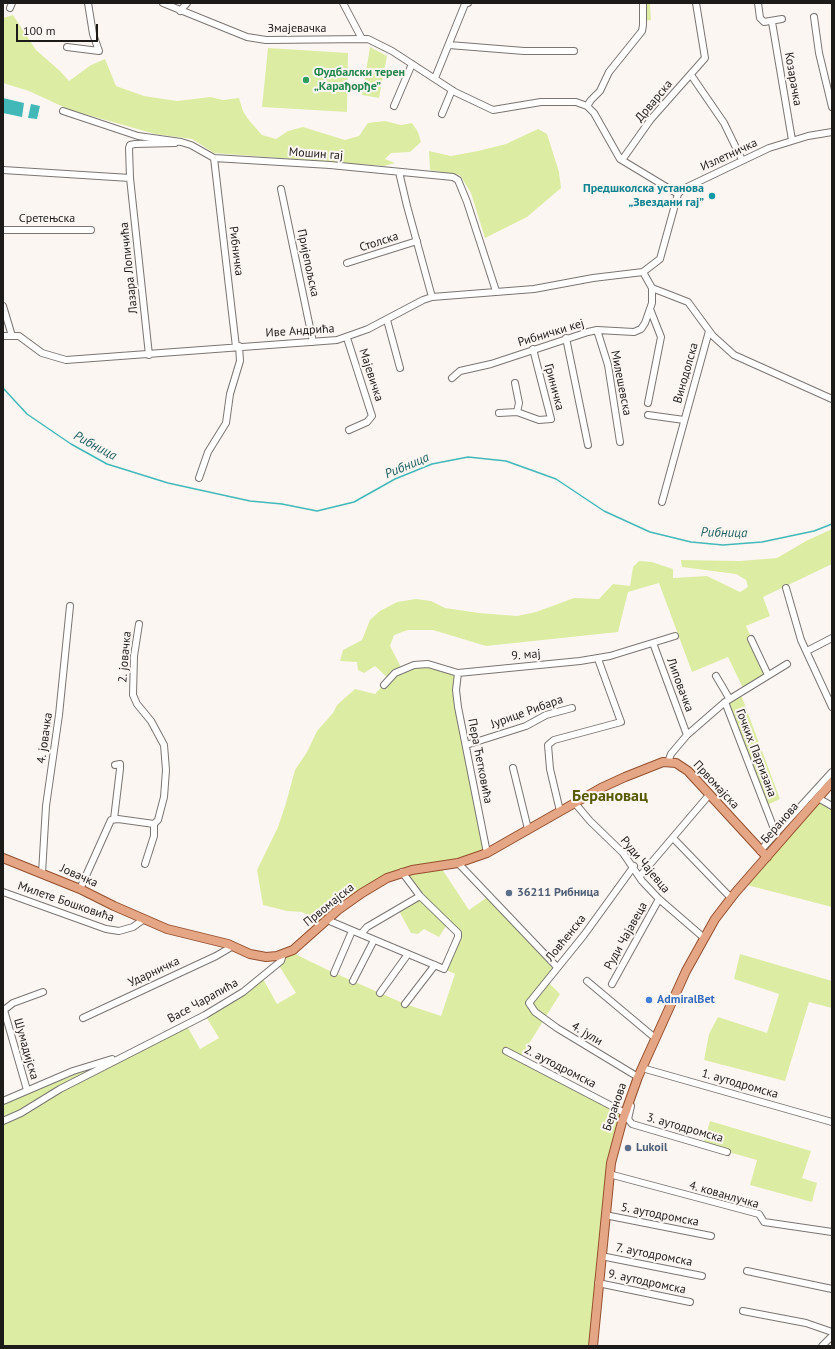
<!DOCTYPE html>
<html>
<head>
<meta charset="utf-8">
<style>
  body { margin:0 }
  #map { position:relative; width:835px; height:1349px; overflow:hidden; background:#fcf6f3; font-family:"PT Sans",sans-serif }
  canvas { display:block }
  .frame { position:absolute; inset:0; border:4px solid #1d1b1a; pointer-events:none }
  .scale { position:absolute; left:16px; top:24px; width:82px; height:18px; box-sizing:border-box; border:2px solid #1d1b1a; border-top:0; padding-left:5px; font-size:12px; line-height:14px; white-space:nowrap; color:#1d1b1a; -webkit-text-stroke:3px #fcf6f3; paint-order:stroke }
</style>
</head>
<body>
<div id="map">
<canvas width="835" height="1349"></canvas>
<div class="frame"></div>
<div class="scale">100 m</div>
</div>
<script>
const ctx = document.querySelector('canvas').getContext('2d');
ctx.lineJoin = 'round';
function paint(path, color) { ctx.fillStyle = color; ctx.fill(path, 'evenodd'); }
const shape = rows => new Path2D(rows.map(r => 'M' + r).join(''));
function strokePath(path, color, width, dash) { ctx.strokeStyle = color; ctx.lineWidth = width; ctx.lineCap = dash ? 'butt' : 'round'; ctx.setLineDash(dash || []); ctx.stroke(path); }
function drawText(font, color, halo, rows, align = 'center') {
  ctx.font = font + ' "PT Sans",sans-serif'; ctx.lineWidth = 4; ctx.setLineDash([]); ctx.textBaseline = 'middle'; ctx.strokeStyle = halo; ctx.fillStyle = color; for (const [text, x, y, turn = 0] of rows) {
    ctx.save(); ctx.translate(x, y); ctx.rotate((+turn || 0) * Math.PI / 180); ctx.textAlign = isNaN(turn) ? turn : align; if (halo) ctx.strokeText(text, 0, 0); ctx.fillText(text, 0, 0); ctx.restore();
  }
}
const green = shape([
  [644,3,650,3,651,20,643,21],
  [13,15,36,50,60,71,69,81,91,65,105,59,116,86,144,96,177,101,210,97,223,100,239,98,243,111,248,119,262,135,276,139,288,131,303,127,345,140,359,136,368,123,385,121,401,125,412,123,418,132,421,142,410,152,391,153,385,159,395,163,384,166,214,153,192,139,155,134,70,110,29,91,3,83,3,18],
  [370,47,387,56,379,98,362,95],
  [268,48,348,53,347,112,262,107],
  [538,129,547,134,559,172,561,188,527,217,485,238,471,193,460,175,430,170,429,151,451,156,478,151,506,144],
  [832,529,832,564,763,597,770,616,746,626,768,675,744,690,728,657,692,672,659,583,628,592,618,632,486,646,433,630,408,630,394,635,390,646,402,669,421,664,458,673,456,683,487,853,440,866,469,910,489,896,557,967,546,980,560,994,520,1058,625,1113,613,1152,593,1346,3,1346,3,1101,128,1054,186,1024,200,1049,219,1038,205,1015,262,977,277,1004,296,993,278,964,293,950,297,955,330,971,405,1004,441,1016,455,974,444,969,458,937,448,923,439,937,424,929,418,934,411,933,398,909,420,896,402,872,385,879,323,923,302,912,287,911,263,905,257,870,278,827,286,803,295,770,307,752,317,731,333,713,337,705,355,689,375,694,389,679,375,666,364,673,358,670,357,662,340,661,343,650,362,640,370,620,380,611,397,602,416,599,431,601,445,608,479,613,517,616,536,612,574,598,599,599,613,584,630,586,633,567,639,561,652,562,673,569,673,578,707,576,740,592,748,587,746,580,736,574,682,567,681,560,740,561,777,558,806,541],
  [740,692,780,799,765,806,725,702],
  [818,798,832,806,832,907,743,884],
  [740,954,832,981,832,1008,809,1002,785,1081,704,1060,709,1034,718,1017,767,1033,779,994,734,979],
  [710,1121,811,1151,802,1178,817,1183,812,1202,750,1185,757,1160,703,1145]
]);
const water = shape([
  [3,98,24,103,22,117,3,113],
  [31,104,40,106,37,119,28,118]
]);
const stream = shape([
  [3,388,27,414,71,444,107,464,168,483,250,501,282,504,317,511,354,502,395,479,432,464,468,457,506,461,556,479,604,511,650,532,691,542,723,545,762,542,814,531,832,524]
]);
const minor = shape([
  [163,3,247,37,266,40,368,39,392,51,455,92,493,110,541,102,576,102,587,106,594,113,620,159,678,194],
  [343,3,362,39],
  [758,3,760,18,764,22,782,19],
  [10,8,12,3],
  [180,11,187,3],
  [814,17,819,53,832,107],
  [772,22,792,140],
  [449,45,524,51,574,51],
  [67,47,99,51,93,34,88,3],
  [691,75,724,123,742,160],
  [435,78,465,4,468,3],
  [394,106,412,64],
  [587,106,591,100,600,91,609,72,642,31,643,25,643,3],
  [63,111,138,136,181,142,191,145,214,158,330,165,453,177,458,180,467,202,496,291],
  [442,114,452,90],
  [214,158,236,347],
  [622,160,651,119,705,58,696,3],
  [3,170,130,178],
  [399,172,407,206,432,297],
  [281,189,313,342],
  [3,230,91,230],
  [347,263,417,241],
  [643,272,652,288,688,302,713,336,734,355,832,399],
  [3,306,12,336],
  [387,320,400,368],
  [597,330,608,365,620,442],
  [3,336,19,336,42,353,66,360,337,340,368,329,423,300,432,297,534,289,593,278,643,272,660,259,678,194,683,189,769,148,808,136,832,132],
  [347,338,372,416,367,422,349,430],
  [566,338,588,445],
  [149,355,130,178,129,148,130,145,135,144,175,143],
  [452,378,460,371,491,364,588,332,597,330,634,332,641,329,645,323,652,303,652,288],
  [515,383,519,403,517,412],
  [648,403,661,337,650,309],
  [499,413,517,412,539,420,551,419,533,349],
  [648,415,684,420],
  [199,478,208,452,226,423,230,394,240,361,239,346],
  [662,502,709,331],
  [786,588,801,640,832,707],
  [751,639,768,675],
  [653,643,687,735],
  [807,651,832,638],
  [458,673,456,690,458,707,487,853],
  [716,676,729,698],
  [384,685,395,673,414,665,428,664,458,673,580,661,610,656,675,636],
  [725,702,776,834],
  [466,745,526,726,546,715,572,708],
  [668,762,671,754,687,735,725,702,787,664],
  [513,768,528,829],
  [818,798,832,806],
  [574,802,590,821,623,853,642,881,659,899,703,937],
  [560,811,550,769,548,745,554,740,621,722,598,659],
  [114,819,120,769,120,764,115,765],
  [674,839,731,898],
  [760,851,832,772],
  [458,863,557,967],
  [145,864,154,836,154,824],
  [634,866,584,935,529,1003,535,1012,557,1028,638,1077],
  [42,873,46,806,59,715,70,606],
  [640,876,709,795],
  [80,889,111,820,118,819,154,824,158,820,164,797,166,770,164,745,151,721,137,704,133,695,134,656,139,624],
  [3,892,106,929,119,931,133,927,144,919],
  [328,919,332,922,444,969,458,937,458,933,420,896,402,872],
  [361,934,367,927,420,896],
  [334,973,352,931],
  [353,981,374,940],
  [587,981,655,1038],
  [612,984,659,899],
  [380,993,408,954],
  [405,1004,435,965],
  [83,1018,216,956,233,946],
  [506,1051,625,1113],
  [642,1068,832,1122],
  [27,1090,4,1010,13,1003,43,992],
  [3,1101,73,1071,112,1059],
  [631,1106,628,1119,632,1124,727,1152],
  [3,1121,21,1113,60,1089,205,1015,243,992,281,961,283,954],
  [609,1174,759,1214,764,1222,832,1232],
  [605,1215,711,1236],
  [601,1256,702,1276],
  [747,1271,832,1289],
  [598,1283,690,1302],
  [743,1311,806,1323,832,1332],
  [822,1346,832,1336]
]);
const major = shape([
  [3,858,80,889,114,906,167,929,228,944,250,954,266,957,277,956,293,950,338,910,362,893,387,878,412,870,458,863,487,853,601,788,625,777,663,762,676,763,688,771,767,857],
  [593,1346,611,1163,622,1122,638,1077,686,971,715,919,735,893,832,782]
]);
const markers = [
  [306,80,4,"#2e9e5b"],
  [712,196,4,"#0f9aa8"],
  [509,893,4,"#5c6f8a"],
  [649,1000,4,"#3f7fe0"],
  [628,1148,4,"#5c6f8a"]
];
const streetNames = [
  ["Змајевачка",297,29],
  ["Козарачка",793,79,80],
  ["Дрварска",654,101,-50],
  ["Мошин гај",316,154,4],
  ["Излетничка",729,155,-25],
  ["Сретењска",47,219],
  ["Столска",379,242,-18],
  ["Рибничка",236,251,83],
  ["Пријепољска",308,263,78],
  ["Лазара Лопичића",129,268,-96],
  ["Иве Андрића",300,331,-4],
  ["Рибнички кеј",551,333,-17],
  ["Винодолска",686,373,-74],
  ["Мајевичка",371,375,72],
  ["Милешевска",621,383,79],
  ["Гриничка",554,387,75],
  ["9. мај",526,655,-5],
  ["2. јовачка",125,657,-85],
  ["Липовачка",680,685,70],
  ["Јурице Рибара",527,712,-20],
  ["4. јовачка",45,738,-82],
  ["Гочких Партизана",756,753,69],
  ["Пера Ћетковића",480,761,79],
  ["Првомајска",716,785,47],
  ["Беранова",780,823,-49],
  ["Руди Чајевца",645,865,50],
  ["Јовачка",79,876,24],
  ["Милете Бошковића",66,902,19],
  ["Првомајска",329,905,-39],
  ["Руди Чајавеца",626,936,-61],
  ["Ловћенска",566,938,-51],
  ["Ударничка",154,972,-25],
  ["Васе Чарапића",203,1001,-29],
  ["4. јули",587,1034,31],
  ["Шумадијска",26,1049,74],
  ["2. аутодромска",560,1067,27],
  ["1. аутодромска",740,1084,16],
  ["Беранова",615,1107,-71],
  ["3. аутодромска",685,1128,16],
  ["4. кованлучка",724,1195,16],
  ["5. аутодромска",660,1215,11],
  ["7. аутодромска",654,1255,11],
  ["9. аутодромска",647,1282,12]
];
const leisureNames = [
  ["Фудбалски терен",314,73],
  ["„Карађорђе”",314,87]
];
const cultureNames = [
  ["Предшколска установа",704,189],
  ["„Звездани гај”",704,203]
];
const serviceNames = [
  ["36211 Рибница",517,893],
  ["Lukoil",636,1148]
];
const shopNames = [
  ["AdmiralBet",657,1000]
];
const waterNames = [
  ["Рибница",95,446,28],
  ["Рибница",407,466,-23],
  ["Рибница",724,533,1]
];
const districtNames = [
  ["Берановац",610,796]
];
paint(green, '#dceda3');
paint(water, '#43b8b9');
strokePath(stream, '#43b8b9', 1.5);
strokePath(minor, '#7a7572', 8);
strokePath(major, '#944f2c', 10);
strokePath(minor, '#fff', 6);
strokePath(major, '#e5a686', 8);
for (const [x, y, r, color] of markers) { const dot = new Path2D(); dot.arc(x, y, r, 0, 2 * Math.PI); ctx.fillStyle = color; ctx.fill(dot); strokePath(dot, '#fcf6f3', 1.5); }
drawText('12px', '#1d1b1a', '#fcf6f3', streetNames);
drawText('bold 12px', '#27864d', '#fcf6f3', leisureNames, 'left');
drawText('bold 12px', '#0d838f', '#fcf6f3', cultureNames, 'right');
drawText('bold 12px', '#4e5e75', '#fcf6f3', serviceNames, 'left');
drawText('bold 12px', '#366cbe', '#fcf6f3', shopNames, 'left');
drawText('italic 13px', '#1c5d5d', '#fcf6f3', waterNames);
drawText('bold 16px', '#565b02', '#fcf6f3', districtNames);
</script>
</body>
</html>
